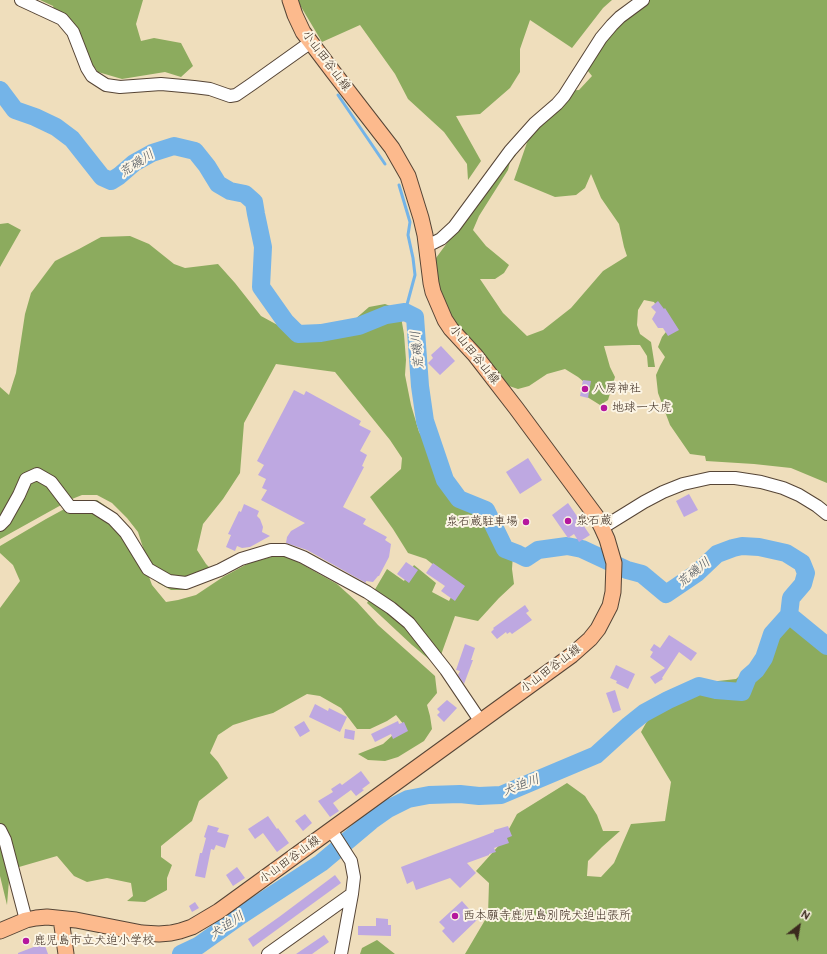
<!DOCTYPE html>
<html>
<head>
<meta charset="utf-8">
<style>
  body { margin:0 }
  #map { position:relative; width:827px; height:954px; overflow:hidden; background:#efdebc; font-family:"Balsamiq Sans",sans-serif }
  canvas { display:block }
  .north { position:absolute; left:779px; top:906px; width:40px; height:40px; -webkit-text-stroke:3px #fcf5e5; paint-order:stroke; rotate:31deg; font-size:11px; font-weight:700; line-height:16px; text-align:center; color:#3b2a1e }
  .north::after { content:''; display:block; margin:auto; width:14px; height:18px; background:#3b2a1e; clip-path:polygon(50% 0,100% 100%,50% 72%,0 100%) }
</style>
</head>
<body>
<div id="map">
<canvas width="827" height="954"></canvas>
<div class="north">N</div>
</div>
<script>
const ctx = document.querySelector('canvas').getContext('2d');
ctx.lineJoin = 'round';
function paint(path, color) { ctx.fillStyle = color; ctx.fill(path, 'evenodd'); }
const shape = rows => new Path2D(rows.map(r => 'M' + r).join(''));
function strokePath(path, color, width, dash) { ctx.strokeStyle = color; ctx.lineWidth = width; ctx.lineCap = dash ? 'butt' : 'round'; ctx.setLineDash(dash || []); ctx.stroke(path); }
function drawText(font, color, halo, rows, align = 'center') {
  ctx.font = font + ' "Balsamiq Sans","Klee One",sans-serif'; ctx.lineWidth = 4; ctx.setLineDash([]); ctx.textBaseline = 'middle'; ctx.strokeStyle = halo; ctx.fillStyle = color; for (const [text, x, y, turn = 0] of rows) {
    ctx.save(); ctx.translate(x, y); ctx.rotate((+turn || 0) * Math.PI / 180); ctx.textAlign = isNaN(turn) ? turn : align; if (halo) ctx.strokeText(text, 0, 0); ctx.fillText(text, 0, 0); ctx.restore();
  }
}
const forest = shape([
  [40,0,143,0,136,24,141,41,154,38,181,43,193,66,181,77,165,72,122,79,98,72,86,56,57,20,53,6],
  [297,0,612,0,603,8,572,48,530,20,520,49,520,72,510,88,480,114,456,116,481,161,468,180,467,164,444,132,408,99,395,74,360,25,322,42],
  [635,0,827,0,827,483,791,468,754,464,706,461,705,456,690,454,670,425,658,393,656,375,660,366,665,357,658,347,662,337,669,328,654,302,644,300,638,310,637,325,640,334,651,342,655,367,648,367,647,356,640,345,632,345,604,346,610,367,615,377,608,400,600,405,584,395,584,382,578,377,565,369,547,374,529,386,518,389,506,385,453,322,440,297,435,265,436,258,513,153,516,155,510,162,508,170,479,216,473,230,486,246,509,265,504,273,495,279,480,279,503,313,527,336,543,330,571,308,603,271,627,256,624,247,619,224,601,198,591,174,585,188,576,195,555,197,514,180,530,134,563,91,579,90,592,76,580,61,604,25],
  [8,223,21,230,0,267,0,224],
  [130,236,149,244,174,264,185,268,218,264,235,283,261,316,283,328,306,330,331,330,346,327,369,307,385,304,393,307,401,317,404,334,406,360,405,375,411,405,419,432,441,468,464,499,498,529,513,554,512,569,514,584,499,598,478,621,455,616,437,666,412,645,367,603,387,569,404,581,414,565,436,583,432,592,449,601,458,584,426,559,408,553,393,529,370,497,401,469,402,458,390,440,335,372,276,364,244,423,240,473,223,499,203,524,197,550,206,564,211,569,187,590,171,590,158,583,147,560,138,532,127,518,112,503,97,495,82,495,72,499,0,539,0,387,9,395,16,373,25,314,31,293,55,261,79,249,101,237],
  [97,500,113,511,132,531,152,585,166,602,178,600,196,595,223,577,249,563,275,556,289,557,337,584,357,602,378,625,435,676,437,693,427,705,430,716,432,729,424,741,398,757,385,761,368,760,358,754,383,744,404,725,396,715,387,721,370,729,357,729,341,708,320,696,307,694,273,713,255,718,233,725,218,735,210,753,218,762,228,778,199,801,192,821,161,846,161,857,172,865,167,878,167,890,145,902,127,901,133,896,131,883,107,878,87,882,74,876,57,856,19,867,9,880,7,905,0,876,0,608,20,581,13,565,0,553,0,546,46,519,79,501],
  [779,619,792,619,804,634,820,648,827,653,827,954,465,954,488,915,489,883,476,871,502,842,517,814,567,783,585,796,597,815,603,831,620,831,602,847,588,861,587,876,601,877,614,863,631,824,665,821,671,782,641,732,655,707,664,693,682,685,736,679,759,659,769,627],
  [377,940,395,954,360,954,362,948]
]);
const stream = shape([
  [338,95,385,164],
  [399,185,410,222,408,235,413,258,415,275,405,312]
]);
const river = shape([
  [0,90,15,110,35,117,56,127,72,139,102,177,111,181,119,176,134,163,152,153,174,146,195,151,207,166,218,184,230,191,245,194,254,202,256,214,263,247,261,287,285,321,298,334,321,333,359,326,386,315,405,312,415,317,420,386,425,421,445,480,459,499,486,510,505,549,518,554,526,558,538,550,567,546,582,549,627,570,642,574,666,594,697,573,717,554,733,548,742,546,759,547,786,553,802,563,806,573,803,584,791,598,789,615],
  [789,615,827,646],
  [181,954,198,946,240,916,321,863,371,821,388,809,408,799,429,795,460,794,479,796,501,795,596,755,629,725,644,713,668,700,699,686,716,690,742,692,748,677,756,670,764,658,772,634,789,615]
]);
const building = shape([
  [658,301,664,309,665,308,679,330,668,336,663,328,658,328,652,319,656,312,651,307],
  [441,346,455,361,440,375,428,363,433,358,431,355],
  [583,380,591,381,588,398,580,396],
  [294,390,304,395,306,391,361,421,359,425,371,431,360,451,367,455,362,466,364,467,343,507,366,519,363,524,387,537,385,540,391,544,389,557,379,576,378,576,373,582,366,581,366,583,307,550,286,543,287,537,291,531,305,523,261,500,267,490,262,488,266,479,258,475,264,465,257,461],
  [528,458,542,480,520,494,506,472],
  [689,494,698,510,684,517,676,501],
  [568,503,590,535,579,542,574,534,568,538,552,515],
  [244,504,259,511,257,516,260,519,263,527,262,532,270,536,250,547,242,548,237,546,235,551,226,547,231,535,228,534,239,511,241,512],
  [406,562,418,570,409,583,397,574],
  [433,563,465,586,455,601,441,591,445,586,426,573],
  [525,605,529,611,526,613,532,620,512,634,510,632,507,634,506,632,497,639,491,632,494,629,493,628],
  [669,635,697,653,691,661,679,652,662,678,663,679,655,684,650,677,665,668,650,657,653,652,650,650,654,644,660,648],
  [465,644,475,648,471,660,473,660,464,684,458,675,460,671,456,670],
  [616,665,635,674,628,689,616,683,617,681,610,678],
  [615,690,621,710,613,713,606,693],
  [447,700,457,708,444,722,437,715,440,712,437,709],
  [315,704,328,711,329,708,347,717,340,732,309,717],
  [304,721,310,731,300,737,294,727],
  [398,721,399,724,404,722,408,731,393,739,391,734,375,742,371,734],
  [345,729,355,731,354,740,344,738],
  [361,771,370,783,362,789,364,790,356,796,351,790,333,803,339,811,330,817,318,801,333,792,331,789,340,783,342,785],
  [305,814,312,823,303,831,295,821],
  [268,816,277,829,278,828,289,843,277,852,263,833,255,839,248,829],
  [208,825,219,828,217,832,229,835,225,848,216,845,214,850,211,849,205,878,195,876,200,853,202,853,206,838,204,837],
  [508,826,512,836,507,838,509,843,494,848,496,852,489,854,489,855,467,863,476,873,460,888,450,878,416,890,413,881,407,884,401,867,494,832,494,830],
  [237,867,245,878,233,886,226,875],
  [335,875,341,883,253,947,248,939,279,917],
  [462,901,478,919,453,943,442,931,445,928,439,922],
  [195,902,199,908,192,912,189,906],
  [376,918,388,919,388,925,391,925,391,936,358,935,358,926,376,926],
  [324,935,329,942,319,949,312,954,296,954],
  [44,943,48,954,18,954,18,953]
]);
const minor = shape([
  [21,0,62,19,73,32,87,68,92,76,106,85,120,87,161,84,194,87,210,89,230,96,236,95,252,84,311,42],
  [426,246,435,242,441,239,454,227,510,151,535,123,557,104,564,96,601,38,612,25,620,17,643,0],
  [0,525,5,520,19,495,26,479,37,474,51,482,70,507,94,507,113,519,126,533,148,569,169,581,186,583,220,570,241,559,271,550,285,550,303,557,367,592,391,608,409,623,446,670,481,722],
  [602,528,644,502,663,492,683,484,710,478,735,478,761,482,783,488,799,495,817,506,827,514],
  [0,830,5,840,26,920],
  [331,830,351,861,354,877,352,894,341,954],
  [268,954,352,894]
]);
const major = shape([
  [61,919,66,954],
  [0,931,26,920,36,918,47,917,76,920,142,933,159,934,171,933,180,931,192,927,219,911,572,655,590,639,598,629,610,606,613,592,614,563,607,539,602,528,596,516,516,408,475,355,451,329,445,320,433,292,431,283,425,235,421,218,408,176,392,148,334,73,303,32,295,15,290,0]
]);
const markers = [
  [585,389,4,"#b5179e"],
  [604,408,4,"#b5179e"],
  [568,521,4,"#b5179e"],
  [526,522,4,"#b5179e"],
  [455,916,4,"#b5179e"],
  [26,941,4,"#b5179e"]
];
const streetNames = [
  ["小山田谷山線",326,61,53],
  ["小山田谷山線",474,355,51],
  ["小山田谷山線",551,669,-37],
  ["小山田谷山線",290,860,-36]
];
const poiNames = [
  ["八房神社",593,389],
  ["地球一大虎",612,408],
  ["泉石蔵",576,521],
  ["泉石蔵駐車場",518,522,"right"],
  ["西本願寺鹿児島別院犬迫出張所",463,916],
  ["鹿児島市立犬迫小学校",34,941]
];
const waterNames = [
  ["荒磯川",137,164,-33],
  ["荒磯川",418,350,-96],
  ["荒磯川",694,573,-39],
  ["犬迫川",521,786,-21],
  ["犬迫川",227,926,-34]
];
paint(forest, '#8cab5e');
strokePath(stream, '#74b4e8', 3);
strokePath(river, '#74b4e8', 18);
paint(building, '#bea8e1');
strokePath(minor, '#564536', 14);
strokePath(major, '#564536', 17);
strokePath(minor, '#fff', 12);
strokePath(major, '#fcba8d', 15);
for (const [x, y, r, color] of markers) { const dot = new Path2D(); dot.arc(x, y, r, 0, 2 * Math.PI); ctx.fillStyle = color; ctx.fill(dot); strokePath(dot, '#fcf5e5', 1.5); }
drawText('12px', '#3b2a1e', '#fcf5e5', streetNames);
drawText('12px', '#3b2a1e', '#fcf5e5', poiNames, 'left');
drawText('italic 13px', '#4c535b', '#fcf5e5', waterNames);
</script>
</body>
</html>
